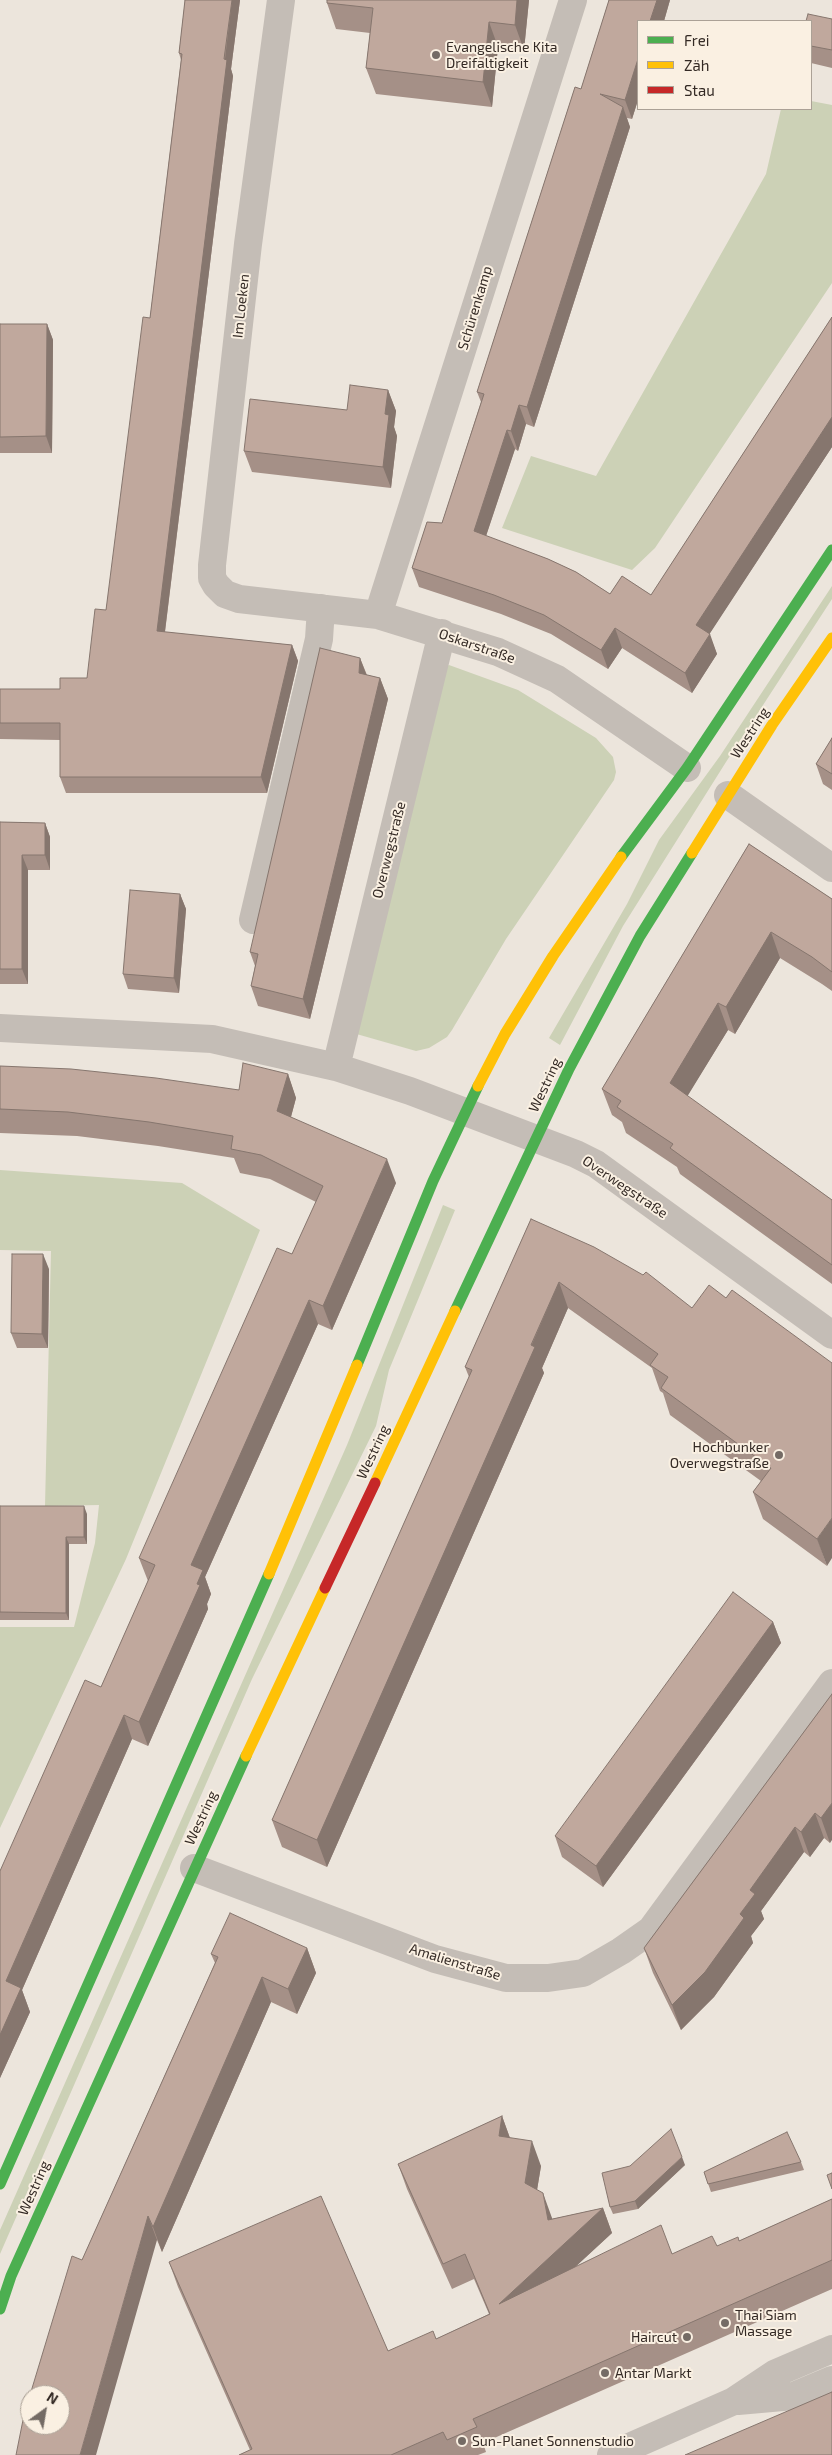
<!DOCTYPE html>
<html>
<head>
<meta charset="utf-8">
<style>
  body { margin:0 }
  #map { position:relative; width:832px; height:2455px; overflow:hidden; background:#ece5dc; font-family:"Exo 2",sans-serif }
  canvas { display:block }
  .legend { position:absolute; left:637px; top:20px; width:175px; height:90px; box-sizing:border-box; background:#faf0e2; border:1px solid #aba196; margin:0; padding:6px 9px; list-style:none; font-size:15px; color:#342a25 }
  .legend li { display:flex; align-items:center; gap:10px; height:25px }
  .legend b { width:25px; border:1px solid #aba196 }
  .north { position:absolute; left:20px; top:2385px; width:50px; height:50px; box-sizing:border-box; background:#faf0e2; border:1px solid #aba196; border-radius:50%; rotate:32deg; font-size:14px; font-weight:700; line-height:20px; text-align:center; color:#342a25 }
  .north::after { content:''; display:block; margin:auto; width:18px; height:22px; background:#746b65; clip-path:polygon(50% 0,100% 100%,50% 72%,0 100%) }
</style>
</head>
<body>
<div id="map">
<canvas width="832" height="2455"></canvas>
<ul class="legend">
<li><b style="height:6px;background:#4caf50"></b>Frei</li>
<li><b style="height:6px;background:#ffc107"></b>Zäh</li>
<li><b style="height:6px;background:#c62828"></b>Stau</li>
</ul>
<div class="north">N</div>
</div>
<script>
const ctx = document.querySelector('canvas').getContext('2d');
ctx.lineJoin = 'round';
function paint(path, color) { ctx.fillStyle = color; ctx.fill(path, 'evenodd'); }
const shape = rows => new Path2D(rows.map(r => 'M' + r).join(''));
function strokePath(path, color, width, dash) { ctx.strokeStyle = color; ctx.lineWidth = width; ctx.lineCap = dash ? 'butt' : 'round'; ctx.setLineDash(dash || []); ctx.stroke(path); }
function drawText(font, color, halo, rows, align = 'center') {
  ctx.font = font + ' "Exo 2",sans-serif'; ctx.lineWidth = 4; ctx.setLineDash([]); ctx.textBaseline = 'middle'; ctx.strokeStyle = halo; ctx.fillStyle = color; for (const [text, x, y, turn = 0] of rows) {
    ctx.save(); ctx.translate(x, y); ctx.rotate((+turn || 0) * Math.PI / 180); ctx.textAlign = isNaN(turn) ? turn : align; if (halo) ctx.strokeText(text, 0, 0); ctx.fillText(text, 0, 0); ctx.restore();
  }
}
const green = shape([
  [811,101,832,105,832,283,655,548,632,570,502,528,531,456,596,476,766,174,781,109,811,109],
  [832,586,832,599,726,762,623,926,560,1045,549,1038,627,904,659,840,720,756],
  [449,665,518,690,596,738,613,757,616,772,614,780,506,939,452,1030,447,1037,429,1048,416,1051,353,1033,444,668],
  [0,1170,182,1183,260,1230,126,1559,0,1828,0,1627,74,1627,95,1543,99,1505,45,1506,51,1251,0,1250],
  [443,1205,455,1210,389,1370,376,1426,252,1679,0,2254,0,2230,347,1445]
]);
const street = shape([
  [281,0,248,244,212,565,212,578,216,585,225,594,239,599,378,615,498,652,557,679,687,768],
  [378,615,573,0],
  [728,795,832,868],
  [253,920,319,639,321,608],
  [0,1028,212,1039,336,1067,410,1091,576,1154,596,1164,832,1335],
  [336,1067,442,633],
  [194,1868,435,1959,506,1978,548,1978,583,1973,621,1951,651,1930,832,1683],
  [738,2401,794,2396,832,2380],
  [611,2455,734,2401,776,2373,832,2349]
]);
const fast = shape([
  [621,857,687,768,832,550],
  [455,1311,569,1069,640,936,692,853],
  [357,1365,433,1181,478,1086],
  [0,2184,269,1574],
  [0,2309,11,2276,246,1756]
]);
const slow = shape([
  [692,853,772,725,832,638],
  [478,1086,505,1034,553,956,621,857],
  [375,1483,455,1311],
  [269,1574,357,1365],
  [246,1756,325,1588]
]);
const jam = shape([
  [325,1588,375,1483]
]);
const wall = shape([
  [185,0,240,0,231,69,233,76,165,632,292,645,298,661,267,793,66,793,60,777,60,740,0,739,0,689,60,689,87,678,106,610,150,318,181,60,179,53],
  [529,0,524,50,498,47,492,107,376,94,366,68,370,33,336,29,327,3],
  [609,0,670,0,664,21,638,21,638,100,632,119,627,118,630,127,534,427,526,424,518,451,515,449,486,536,548,559,576,572,610,594,622,576,651,595,832,317,832,447,709,634,717,654,692,693,622,648,608,669,551,634,501,614,419,587,412,568,427,522,442,523,481,402,477,392,519,261,575,87,581,89],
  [832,19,832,68,811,63,811,21],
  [0,324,47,324,53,340,52,453,0,453],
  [388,390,396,411,394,427,397,436,391,488,252,472,244,451,347,410],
  [360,658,367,675,380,678,388,699,310,1019,258,1006,251,986,255,966,250,952],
  [832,738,832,790,823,784,816,764],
  [0,822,45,823,50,837,50,870,28,870,28,984,0,984],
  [749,844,832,899,832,991,822,984,780,958,735,1034,728,1030,687,1096,832,1200,832,1284,680,1174,677,1167,626,1133,622,1122,612,1115,602,1089],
  [180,894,186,909,179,993,128,989,123,974],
  [0,1066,239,1090,288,1074,296,1098,291,1117,396,1183,332,1330,318,1324,205,1577,211,1594,207,1604,208,1609,148,1746,132,1739,89,1837,22,1990,30,2012,0,2078,0,1871,101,1687,148,1581,139,1558,292,1254,316,1202,270,1179,240,1173,234,1158,158,1146,77,1136,0,1133],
  [531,1219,692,1308,726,1298,732,1290,827,1566,763,1519,753,1492,761,1481,670,1415,663,1393,660,1391,652,1368,568,1308,542,1368,544,1373,327,1867,282,1847,272,1820,469,1377,465,1367],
  [49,1269,48,1348,17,1348,11,1333],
  [0,1506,87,1514,87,1544,69,1544,69,1620,0,1620],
  [773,1622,781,1643,603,1887,562,1857,555,1836],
  [832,1694,830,1843,824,1838,810,1857,804,1852,761,1911,764,1919,751,1936,753,1943,714,1997,681,2030,653,1973,644,1948],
  [307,1948,316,1973,297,2014,271,2002,162,2252,157,2240,82,2260,215,1963,211,1954],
  [502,2116,510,2138,541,2166,537,2190,552,2219,603,2208,612,2233,574,2268,672,2254,717,2246,739,2241,832,2199,832,2289,483,2443,486,2452,478,2455,239,2455,250,2450,178,2287,169,2262,388,2351,436,2339,489,2314,474,2279,452,2289,407,2189,398,2164],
  [801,2162,804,2170,711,2192,704,2172],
  [685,2165,638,2209,613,2214,610,2207,630,2166]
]);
const shadedWall = shape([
  [232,0,240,0,231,69,233,76,163,647,157,631],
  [517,0,529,0,524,50,515,25],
  [657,0,670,0,664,21,650,21],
  [489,22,498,47,492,107,483,82],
  [638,59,638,100,632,119,625,100],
  [623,107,630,127,534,427,527,407],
  [47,324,53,340,52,453,46,436],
  [388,390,396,411,394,427,397,436,391,488,383,467,385,414],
  [519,405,526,424,518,451,511,431],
  [832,417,832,447,703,644,696,625],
  [507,430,515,449,481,551,474,531],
  [615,628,622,648,608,669,601,650],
  [710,634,717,654,692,693,685,673],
  [292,645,298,661,267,793,261,777],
  [360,658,368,679,359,673],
  [380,678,388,699,310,1019,303,999],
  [45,823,50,837,50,870,45,855],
  [22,855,28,870,28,984,22,969],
  [180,894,186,909,179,993,174,978],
  [771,932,780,958,735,1034,726,1007],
  [718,1003,728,1030,679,1110,670,1083],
  [288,1074,296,1098,286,1135,277,1111],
  [387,1159,396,1183,332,1330,323,1306],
  [43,1254,49,1269,48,1348,42,1334],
  [559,1282,568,1308,542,1368,544,1373,327,1867,317,1840],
  [309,1300,318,1324,205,1577,211,1594,207,1604,208,1609,148,1746,139,1722,191,1565],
  [84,1506,87,1514,87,1544,84,1537],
  [832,1518,832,1558,827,1566,817,1539],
  [66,1537,69,1544,69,1620,66,1613],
  [773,1622,781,1643,603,1887,596,1866],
  [124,1715,132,1739,22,1990,30,2012,0,2078,0,2035,6,1981],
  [832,1803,832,1840,830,1843,821,1818],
  [815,1813,824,1838,810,1857,801,1832],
  [795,1827,804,1852,761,1911,764,1919,751,1936,753,1943,714,1997,681,2030,672,2005,740,1914,750,1890],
  [307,1948,316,1973,297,2014,288,1989],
  [262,1977,271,2002,162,2252,153,2227],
  [502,2116,511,2141,499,2136],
  [532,2141,541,2166,534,2208,525,2183],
  [682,2157,685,2165,638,2209,635,2201],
  [543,2193,552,2218,557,2245,548,2220],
  [603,2208,612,2233,508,2329,499,2304],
  [148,2216,157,2240,96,2455,80,2455]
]);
const building = shape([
  [185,0,232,0,224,59,227,60,157,631,292,645,261,777,60,777,60,723,0,723,0,689,60,689,60,678,87,678,95,609,106,610,143,317,150,318,182,54,179,53,185,0],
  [327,0,517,0,515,25,489,22,483,82,366,68,373,8,327,3,327,0],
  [609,0,657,0,650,21,638,21,638,59,625,100,600,94,623,107,527,407,519,405,511,431,507,430,474,531,548,559,576,572,610,594,622,576,651,595,832,317,832,417,696,625,710,634,685,673,615,628,601,650,544,615,494,595,412,568,427,522,442,523,484,394,477,392,519,261,575,87,581,89,609,0],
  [808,14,832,19,832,50,811,46,811,21,806,21,808,14],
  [0,324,47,324,46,436,0,437,0,324],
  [350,385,388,390,385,414,389,415,383,467,244,451,250,399,347,410,350,385],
  [320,648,360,658,359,673,380,678,303,999,251,986,258,954,250,952,320,648],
  [832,738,832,774,816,764,832,738],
  [0,822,45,823,45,855,22,855,22,969,0,969,0,822],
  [749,844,832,899,832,972,812,957,771,932,726,1007,718,1003,670,1083,832,1200,832,1265,670,1148,673,1144,617,1107,621,1101,602,1089,749,844],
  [130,890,180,894,174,978,123,974,130,890],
  [243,1063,288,1074,277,1111,387,1159,323,1306,309,1300,191,1565,203,1570,197,1584,200,1585,139,1722,124,1715,80,1813,6,1981,21,1988,0,2035,0,1871,85,1680,101,1687,155,1565,139,1558,277,1248,292,1254,323,1186,261,1155,231,1149,233,1136,149,1122,68,1112,0,1109,0,1066,71,1069,156,1078,239,1090,243,1063],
  [531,1219,594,1247,643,1275,646,1272,692,1308,709,1285,726,1298,732,1290,832,1363,832,1518,817,1539,753,1492,771,1468,661,1388,668,1377,650,1365,658,1354,559,1282,531,1345,535,1347,317,1840,272,1820,472,1370,465,1367,531,1219],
  [12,1254,43,1254,42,1334,11,1333,12,1254],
  [0,1506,84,1506,84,1537,66,1537,66,1613,0,1612,0,1506],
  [733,1592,773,1622,596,1866,555,1836,733,1592],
  [832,1694,832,1803,821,1818,815,1813,801,1832,795,1827,750,1890,755,1894,740,1914,744,1918,705,1972,672,2005,644,1948,832,1694],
  [230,1913,307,1948,288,1989,262,1977,153,2227,148,2216,80,2455,16,2455,24,2415,30,2396,30,2425,60,2425,60,2395,30,2395,72,2256,82,2260,218,1957,211,1954,230,1913],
  [502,2116,499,2136,532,2141,525,2183,543,2193,548,2220,603,2208,499,2304,661,2225,672,2254,712,2236,717,2246,738,2237,739,2241,832,2199,832,2260,473,2419,477,2427,447,2440,443,2432,391,2455,239,2455,252,2449,169,2262,321,2196,388,2351,433,2331,436,2339,490,2314,465,2254,443,2264,398,2164,502,2116],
  [671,2129,682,2157,635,2201,610,2207,602,2173,630,2166,671,2129],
  [787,2132,801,2162,708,2184,704,2172,787,2132],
  [832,2173,832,2189,827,2175,832,2173],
  [832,2392,832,2455,685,2455,832,2392]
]);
const markers = [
  [436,55,5,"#746b65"],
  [779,1455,5,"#746b65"],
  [725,2323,5,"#746b65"],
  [687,2337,5,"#746b65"],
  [605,2373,5,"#746b65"],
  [462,2441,5,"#746b65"]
];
const poiNames = [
  ["Evangelische Kita",446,47],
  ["Dreifaltigkeit",446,63],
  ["Hochbunker",769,1447,"right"],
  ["Overwegstraße",769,1463,"right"],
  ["Thai Siam",735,2315],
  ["Massage",735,2331],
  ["Haircut",677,2337,"right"],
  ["Antar Markt",615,2373],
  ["Sun-Planet Sonnenstudio",472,2441]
];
const streetNames = [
  ["Im Loeken",241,306,-84],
  ["Schürenkamp",475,308,-73],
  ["Oskarstraße",477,646,19],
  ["Westring",750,733,-57],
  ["Overwegstraße",389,850,-76],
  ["Westring",545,1085,-65],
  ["Overwegstraße",625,1187,34],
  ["Westring",373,1452,-65],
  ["Westring",201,1818,-65],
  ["Amalienstraße",455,1962,17],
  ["Westring",34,2188,-66]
];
paint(green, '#ccd1b6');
strokePath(street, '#c4bdb6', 28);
strokePath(fast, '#4caf50', 11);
strokePath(slow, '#ffc107', 11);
strokePath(jam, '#c62828', 11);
paint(wall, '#a59087');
paint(shadedWall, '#86766e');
paint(building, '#c0a89d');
strokePath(building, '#86766e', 1);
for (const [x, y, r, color] of markers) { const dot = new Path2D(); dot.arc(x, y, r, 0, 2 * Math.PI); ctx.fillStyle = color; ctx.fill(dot); strokePath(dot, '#faf0e2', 2); }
drawText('14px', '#342a25', '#faf0e2', poiNames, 'left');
drawText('14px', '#342a25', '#faf0e2', streetNames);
</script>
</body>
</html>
